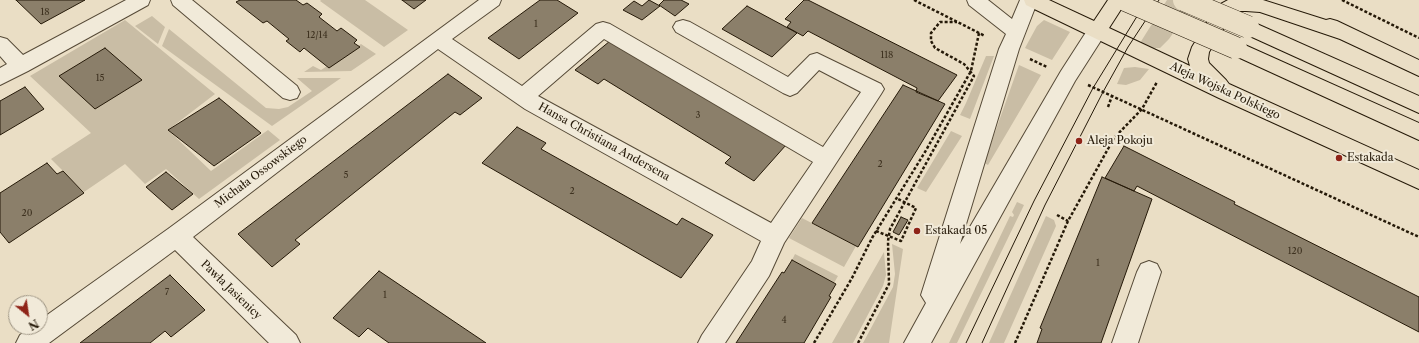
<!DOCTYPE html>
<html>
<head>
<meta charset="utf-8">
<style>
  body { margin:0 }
  #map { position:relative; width:1419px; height:343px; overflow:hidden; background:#eadec5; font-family:"Libre Caslon Text",serif }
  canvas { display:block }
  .north { position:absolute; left:8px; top:295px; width:40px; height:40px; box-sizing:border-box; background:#f1ead9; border:1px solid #9f9685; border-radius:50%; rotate:150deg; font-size:11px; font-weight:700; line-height:16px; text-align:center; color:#251908 }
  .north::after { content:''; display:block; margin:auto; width:14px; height:18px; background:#8f2418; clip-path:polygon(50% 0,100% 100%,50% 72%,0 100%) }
</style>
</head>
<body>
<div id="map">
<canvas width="1419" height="343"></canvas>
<div class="north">N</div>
</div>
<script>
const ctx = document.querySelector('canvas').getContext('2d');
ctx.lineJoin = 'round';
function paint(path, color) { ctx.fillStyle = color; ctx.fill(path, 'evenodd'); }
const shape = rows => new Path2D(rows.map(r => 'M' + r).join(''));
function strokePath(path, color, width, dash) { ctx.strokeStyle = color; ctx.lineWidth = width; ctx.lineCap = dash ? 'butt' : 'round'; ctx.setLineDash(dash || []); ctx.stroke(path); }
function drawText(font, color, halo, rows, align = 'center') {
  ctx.font = font + ' "Libre Caslon Text",serif'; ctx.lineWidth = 4; ctx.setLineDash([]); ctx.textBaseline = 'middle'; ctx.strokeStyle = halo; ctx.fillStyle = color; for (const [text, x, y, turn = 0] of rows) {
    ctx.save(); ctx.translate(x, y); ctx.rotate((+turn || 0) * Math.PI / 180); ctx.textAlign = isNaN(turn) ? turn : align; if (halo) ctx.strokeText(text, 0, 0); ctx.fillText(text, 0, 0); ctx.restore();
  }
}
const green = shape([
  [321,0,365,0,408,30,384,47,320,1],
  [1167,0,1196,0,1169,39,1160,48,1151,48,1140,43],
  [152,16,165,27,158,44,135,26],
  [125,20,215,94,168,130,211,171,268,130,280,140,199,199,166,169,145,184,125,164,84,192,51,159,91,133,30,76],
  [1044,20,1070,32,1052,60,1025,48,1037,26],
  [169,29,266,108,279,109,288,107,312,91,297,78,341,78,272,126,162,46],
  [361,44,376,54,351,71,304,72,313,66,321,70],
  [986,56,994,56,970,119,960,115,966,103],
  [1019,65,1041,75,988,165,984,163],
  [1135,67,1149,69,1140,80,1126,85,1117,84,1124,68],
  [951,131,962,136,926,192,917,188],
  [1017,202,1024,205,957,343,949,343,1010,216,1013,217,1014,215,1012,212],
  [1046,216,1054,220,1056,226,1004,343,989,343],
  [802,218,856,246,844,267,789,238],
  [892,244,903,249,889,343,863,343,893,287,895,274],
  [884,252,886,275,883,286,853,343,832,343],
  [795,254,838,276,834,283,792,260]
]);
const building = shape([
  [16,0,85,0,41,24,16,0],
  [240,0,296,0,303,5,307,3,322,14,319,17,337,31,341,28,357,40,354,43,360,47,329,68,304,48,300,52,286,41,289,39,267,21,263,23,236,2,240,0],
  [402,0,426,0,414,9,402,0],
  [540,0,557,0,578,13,519,59,488,38,540,0],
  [649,0,660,6,642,20,623,10,634,1,642,6,649,0],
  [664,0,681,0,689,4,675,16,659,5,664,0],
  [804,0,808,0,957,75,938,101,916,92,917,88,808,31,803,36,787,27,791,22,785,19,804,0],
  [747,6,797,33,772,57,722,29,747,6],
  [610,41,786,145,754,181,725,163,731,157,604,79,598,84,575,70,610,41],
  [105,48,142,80,95,109,59,76,105,48],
  [448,74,482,98,460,115,455,112,295,240,300,244,272,267,238,234,448,74],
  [903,85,945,104,858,247,812,223,903,85],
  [25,87,44,109,0,135,0,101,25,87],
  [219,98,261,133,214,166,168,130,219,98],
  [517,127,546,143,541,149,677,225,682,218,713,235,681,278,482,163,517,127],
  [1124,146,1235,202,1234,204,1419,297,1419,332,1137,186,1134,191,1105,178,1124,146],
  [47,163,57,174,63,171,84,193,9,243,0,232,0,193,47,163],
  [166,172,193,194,172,210,146,187,166,172],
  [1102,177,1152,199,1101,343,1037,343,1042,329,1040,328,1102,177],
  [901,217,908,220,899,235,893,232,901,217],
  [792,260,836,284,829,296,831,297,804,343,736,343,782,272,784,273,792,260],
  [379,271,486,343,389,343,368,328,359,337,333,318,379,271],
  [170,275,205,310,171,337,165,331,150,343,80,343,170,275]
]);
const path = shape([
  [914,0,985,36],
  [1342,0,1419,38],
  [1030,59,1047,67],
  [1088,85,1419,237],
  [1108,107,1112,96],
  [1057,215,1068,221],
  [876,231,901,241,916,208,896,198],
  [814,343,852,278,872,238,925,152,971,71,979,33],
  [858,343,889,284,888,241,890,229,974,76,964,64,935,48,931,41,931,33,940,22,957,22],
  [1015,343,1068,221,1114,138,1142,109,1157,82]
]);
const minor = shape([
  [126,0,150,0,148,5,28,71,0,85,0,68,7,64,0,56,0,37,7,39,23,55,126,0],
  [171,0,192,0,297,86,300,92,297,98,290,100,283,98,173,5,171,0],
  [479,0,501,0,499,5,452,39,522,86,596,24,603,22,610,24,823,147,861,92,819,70,797,93,790,96,783,93,676,32,673,27,676,22,683,20,690,22,788,77,810,55,817,53,881,84,884,89,881,94,784,243,769,276,725,343,698,343,702,335,752,261,761,241,525,109,438,49,193,237,296,335,300,343,269,343,175,250,49,343,16,343,20,335,31,327,40,327,40,320,168,229,479,0],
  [604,39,813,162,771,223,538,96,604,39],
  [967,0,988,0,1012,19,1020,0,1038,0,1019,49,960,244,1061,71,1090,26,1097,24,1104,26,1107,31,1075,81,931,343,904,343,926,303,921,295,999,49,1006,34,969,5,967,0],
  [1149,261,1157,264,1161,272,1138,343,1112,343,1137,272,1141,264,1149,261]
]);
const major = shape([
  [1024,0,1049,0,1094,21,1108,0,1127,0,1109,28,1190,66,1188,59,1192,47,1217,6,1228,0,1263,0,1326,20,1330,19,1337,21,1419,60,1419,76,1340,39,1260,12,1246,11,1237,11,1231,16,1209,52,1208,59,1209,63,1226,80,1229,84,1419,170,1419,189,1219,98,1026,5,1024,0],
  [1248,20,1419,96,1419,113,1241,32,1238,27,1241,22,1248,20],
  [1236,41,1419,123,1419,140,1229,53,1226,48,1229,43,1236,41]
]);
const tram = shape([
  [966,343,1034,201,1093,88,1147,0],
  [982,343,1045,205,1103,92,1128,47,1159,0]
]);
const majorBridge = shape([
  [1125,0,1236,48],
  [1184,0,1248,27]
]);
const markers = [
  [1079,141,4,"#8f2418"],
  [1339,158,4,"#8f2418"],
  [917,231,4,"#8f2418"]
];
const numberNames = [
  ["18",45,12],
  ["1",536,24],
  ["12/14",317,35],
  ["118",887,55],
  ["15",100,78],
  ["3",698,115],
  ["2",880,164],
  ["5",346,175],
  ["2",572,191],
  ["20",27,213],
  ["120",1295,251],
  ["1",1098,263],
  ["7",167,292],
  ["1",385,295],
  ["4",784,320]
];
const streetNames = [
  ["Aleja Wojska Polskiego",1225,91,25],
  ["Hansa Christiana Andersena",604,142,29],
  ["Michała Ossowskiego",261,172,-37],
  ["Pawła Jasienicy",231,290,44]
];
const poiNames = [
  ["Aleja Pokoju",1087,141],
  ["Estakada",1347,158],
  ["Estakada 05",925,231]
];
paint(green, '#c9bda5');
paint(building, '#8b7f6a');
strokePath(building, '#251908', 1);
strokePath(minor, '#564a37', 2);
strokePath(major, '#251908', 2);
strokePath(path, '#251908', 2.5, [3, 2]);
paint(minor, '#f1ead9');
paint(major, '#eadec5');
strokePath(tram, '#251908', 1);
strokePath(majorBridge, '#251908', 23, []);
strokePath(majorBridge, '#eadec5', 22);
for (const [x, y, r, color] of markers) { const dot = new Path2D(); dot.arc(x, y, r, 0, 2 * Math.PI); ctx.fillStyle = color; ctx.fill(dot); strokePath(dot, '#f1ead9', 1.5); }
drawText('9px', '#3e3220', null, numberNames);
drawText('11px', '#251908', '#f1ead9', streetNames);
drawText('11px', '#251908', '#f1ead9', poiNames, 'left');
</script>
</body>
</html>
